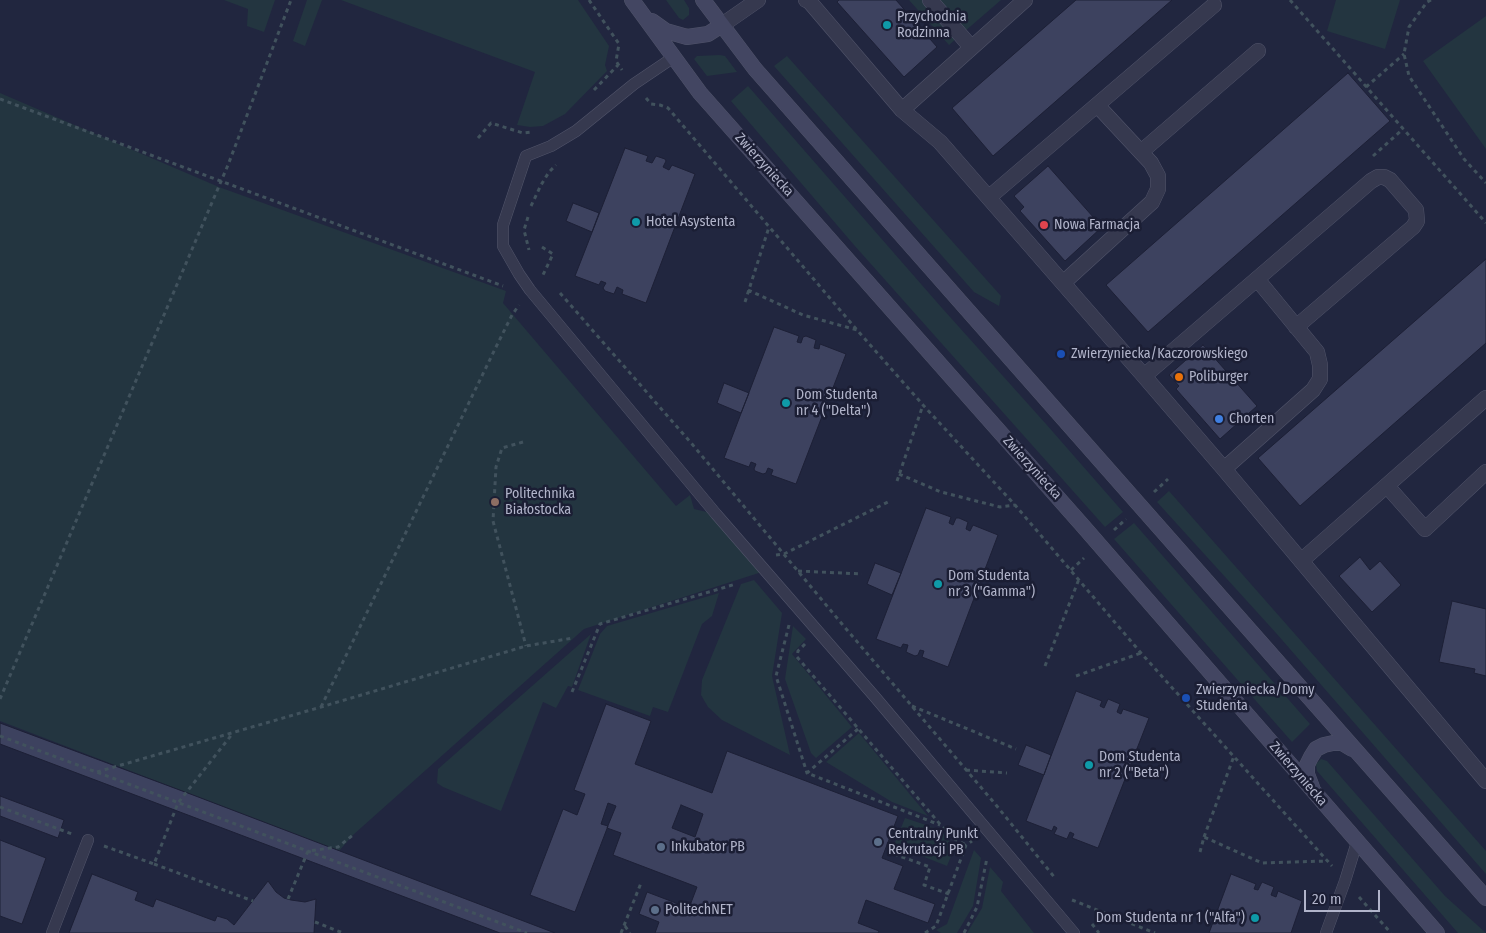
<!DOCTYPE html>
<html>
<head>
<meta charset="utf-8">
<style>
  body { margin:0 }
  #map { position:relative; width:1486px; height:933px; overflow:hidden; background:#21263f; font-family:"Fira Sans Condensed",sans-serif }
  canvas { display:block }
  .scale { position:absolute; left:1304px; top:890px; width:76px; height:22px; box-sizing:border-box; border:2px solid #b1b4ca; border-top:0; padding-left:6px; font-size:15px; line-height:18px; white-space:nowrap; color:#b1b4ca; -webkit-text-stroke:4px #1b1e34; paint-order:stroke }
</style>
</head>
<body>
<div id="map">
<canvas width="1486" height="933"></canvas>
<div class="scale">20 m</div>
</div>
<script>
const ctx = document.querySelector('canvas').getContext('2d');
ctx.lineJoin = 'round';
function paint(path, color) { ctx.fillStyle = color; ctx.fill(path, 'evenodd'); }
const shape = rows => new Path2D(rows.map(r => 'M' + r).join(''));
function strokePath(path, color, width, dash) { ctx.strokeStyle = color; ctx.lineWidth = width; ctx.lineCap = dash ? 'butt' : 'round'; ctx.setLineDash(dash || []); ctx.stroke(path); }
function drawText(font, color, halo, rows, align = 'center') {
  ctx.font = font + ' "Fira Sans Condensed",sans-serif'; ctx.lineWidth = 5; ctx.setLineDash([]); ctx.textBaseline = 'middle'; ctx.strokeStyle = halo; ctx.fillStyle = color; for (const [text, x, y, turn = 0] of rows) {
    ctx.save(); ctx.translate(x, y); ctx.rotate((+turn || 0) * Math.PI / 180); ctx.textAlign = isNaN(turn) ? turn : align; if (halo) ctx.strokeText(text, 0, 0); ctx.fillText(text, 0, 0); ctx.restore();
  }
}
const green = shape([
  [224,0,275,0,264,32,247,26,248,9],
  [307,0,322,0,305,46,293,41],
  [341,0,578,0,609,46,605,65,607,71,565,114,543,126,530,127,517,125,535,72],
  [666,0,684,0,689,8,689,15,683,20,679,18],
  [909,0,1001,0,949,45],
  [1336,0,1400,0,1385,49,1327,31],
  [1486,16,1486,149,1423,61],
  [720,55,725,56,737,72,707,76,694,59,697,56],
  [787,56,1001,296,999,306,974,292,774,66],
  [748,86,942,308,1046,424,1123,512,1105,527,854,245,731,101],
  [0,93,219,187,506,291,503,303,676,506,690,495,694,509,716,514,765,571,584,629,353,835,339,851,0,721],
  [1169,491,1486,851,1486,874,1276,633,1157,502],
  [1134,523,1310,724,1292,742,1114,539],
  [754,580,782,613,772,676,790,755,722,720,708,707,701,695,702,680,741,584],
  [719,593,712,616,702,624,668,712,653,707,650,716,578,690,600,634,607,626],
  [793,626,806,639,792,654,852,727,816,758,811,753,785,679],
  [591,634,572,687,568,686,556,708,543,702,501,811,443,787,437,783,438,769],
  [859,733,928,816,892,802,826,762],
  [1321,759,1327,761,1445,896,1486,933,1458,933,1317,771,1316,764],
  [905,818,941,830,950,842,956,844,947,866,894,845],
  [974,850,981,858,973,906,957,933,941,933,936,930,947,924],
  [990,867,1003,882,1001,891,1034,933,967,933,982,908]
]);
const building = shape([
  [839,0,896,0,937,47,904,77,837,2,839,0],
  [1076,0,1172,0,993,156,952,108,1076,0],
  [1348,73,1390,121,1148,332,1106,285,1348,73],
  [625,148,648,156,646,161,652,163,656,156,665,159,666,161,663,167,669,170,672,165,695,174,646,303,622,294,623,290,617,287,614,294,605,291,603,288,606,283,601,281,599,285,575,276,625,148],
  [1048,166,1102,227,1065,261,1020,211,1024,207,1014,196,1048,166],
  [573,203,599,213,592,232,566,221,573,203],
  [1486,259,1486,343,1300,506,1258,458,1486,259],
  [774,327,799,336,797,342,801,343,803,337,806,336,816,340,814,348,819,349,820,344,846,354,796,484,771,475,773,470,768,468,766,473,763,474,755,471,754,469,756,464,751,462,749,467,724,458,774,327],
  [1203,345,1257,406,1220,439,1176,389,1179,386,1169,375,1203,345],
  [724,383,749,393,741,413,717,403,724,383],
  [926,508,951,517,949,523,953,525,956,518,959,518,968,522,966,529,970,531,973,525,998,535,948,667,922,657,924,651,920,650,918,655,915,656,906,652,908,645,903,644,901,648,876,639,926,508],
  [1360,557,1370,570,1380,561,1401,585,1372,612,1339,576,1360,557],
  [875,563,901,573,892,595,867,584,875,563],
  [1452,601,1486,609,1486,676,1474,673,1475,669,1439,662,1452,601],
  [1076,691,1102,701,1100,706,1104,708,1108,699,1120,704,1117,712,1121,714,1123,709,1149,718,1098,848,1072,838,1074,834,1070,832,1067,839,1054,834,1057,828,1054,826,1052,831,1026,821,1076,691],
  [606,704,651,721,635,764,712,793,727,751,898,816,882,858,903,866,894,889,935,904,928,923,866,900,858,923,879,931,878,933,655,933,659,922,639,914,647,892,689,908,697,887,613,855,621,833,607,828,616,806,608,803,601,824,608,826,575,912,530,895,563,809,577,815,585,794,574,790,606,704],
  [681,805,703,814,695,837,672,828,681,805],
  [0,723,193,795,555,933,500,933,0,744,0,723],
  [1026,745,1051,755,1044,775,1018,765,1026,745],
  [0,796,64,820,58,838,0,816,0,796],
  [0,840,46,858,22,924,0,916,0,840],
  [92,874,138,892,135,900,153,907,156,899,215,921,217,916,227,919,234,925,268,881,276,892,284,898,291,900,305,902,316,899,314,933,69,933,92,874],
  [1231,874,1256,884,1254,889,1258,890,1262,882,1274,887,1271,895,1276,897,1278,891,1302,901,1291,933,1209,933,1231,874]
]);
const path = shape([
  [589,0,619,44,616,61,622,70],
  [1290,0,1486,223],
  [1431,0,1427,2,1409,27,1404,54,1409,76,1464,159,1486,183],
  [1366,87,1404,54],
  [594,90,618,65],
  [646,98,651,104,660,105,668,108,857,330,923,405,1015,505,1141,653,1332,866],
  [0,99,503,286],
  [478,138,491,123,523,133,533,132],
  [1373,156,1403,129],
  [531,206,541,185,549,172,556,165],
  [528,217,524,230,529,250],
  [542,247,553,254,542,277],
  [748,290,803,315,857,330],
  [560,293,692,444,842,624,996,805,1055,878],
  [745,302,769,227],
  [523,442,502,448,496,467,493,521,526,646],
  [899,474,941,492,1000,507,1015,505],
  [897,481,923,405],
  [1154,492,1168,479],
  [1114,530,1126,519],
  [776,555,784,554,890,501],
  [1071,570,1084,558],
  [798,571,862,574],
  [789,625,776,676,807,773],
  [805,644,798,651,797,657,951,837,966,845],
  [1045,666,1079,579],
  [1076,676,1141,653],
  [572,692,600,624,736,584],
  [0,699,228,165,291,0],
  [912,706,1016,749],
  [321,707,496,347,512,315,519,305],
  [858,729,807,773,940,825],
  [0,736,527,933],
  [966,770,1007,773],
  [97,772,321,707,526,646,573,638],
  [0,807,72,834],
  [1204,837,1234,756],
  [104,846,154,864,178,803,233,733],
  [1200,852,1204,837,1262,863,1327,861],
  [894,854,930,867,924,885,949,894],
  [154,864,253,901],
  [1359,897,1391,933],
  [288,899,308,851,338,847,353,835],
  [1072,900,1155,933],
  [315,922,343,933],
  [1092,924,1099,933],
  [625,926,630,933],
  [621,933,641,883],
  [925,933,936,926,966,845,972,841],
  [964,933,977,907,987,858]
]);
const lane = shape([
  [674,57,634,84,576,131,551,146,526,156,503,225,503,246,519,274,530,290,716,514,875,697,1074,933],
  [52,933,88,840],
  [1326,933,1345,881,1357,842]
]);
const street = shape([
  [806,0,809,1,902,110,940,142,1144,376,1224,469,1486,781],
  [930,0,971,47],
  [722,25,758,0],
  [902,110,1025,0],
  [1141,152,1258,51],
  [988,196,994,193,1214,5],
  [1063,283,1152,202,1158,189,1158,176,1151,163,1097,105],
  [1144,376,1371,181,1378,177,1384,177,1390,180,1416,210,1417,221,1413,227,1296,327],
  [1224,469,1313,390,1320,379,1320,365,1317,352,1257,279],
  [1387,486,1425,529,1486,472],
  [1301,561,1486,398]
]);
const secondary = shape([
  [632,0,700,93,1083,526,1437,933],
  [703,0,755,69,1486,898],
  [652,21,666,31,687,37,708,34,722,25],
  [1312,787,1307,774,1307,765,1311,757,1316,749,1324,745,1333,743,1342,743,1352,749]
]);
const markers = [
  [887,25,5,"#0f9aa8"],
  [636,222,5,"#0f9aa8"],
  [1044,225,5,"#e0444e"],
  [1061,354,5,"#1a4fb4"],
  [1179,377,5,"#e8710a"],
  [786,403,5,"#0f9aa8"],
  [1219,419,5,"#3f7fe0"],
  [495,502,5,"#8d6e63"],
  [938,584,5,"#0f9aa8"],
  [1186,698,5,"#1a4fb4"],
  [1089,765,5,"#0f9aa8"],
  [878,842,5,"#5c6f8a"],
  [661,847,5,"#5c6f8a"],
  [655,910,5,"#5c6f8a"],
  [1255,918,5,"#0f9aa8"]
];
const poiNames = [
  ["Przychodnia",897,17],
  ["Rodzinna",897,33],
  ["Hotel Asystenta",646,222],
  ["Nowa Farmacja",1054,225],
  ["Zwierzyniecka/Kaczorowskiego",1071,354],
  ["Poliburger",1189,377],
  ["Dom Studenta",796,395],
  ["nr 4 (\"Delta\")",796,411],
  ["Chorten",1229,419],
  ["Politechnika",505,494],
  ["Białostocka",505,510],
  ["Dom Studenta",948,576],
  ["nr 3 (\"Gamma\")",948,592],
  ["Zwierzyniecka/Domy",1196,690],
  ["Studenta",1196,706],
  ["Dom Studenta",1099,757],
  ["nr 2 (\"Beta\")",1099,773],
  ["Centralny Punkt",888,834],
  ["Rekrutacji PB",888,850],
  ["Inkubator PB",671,847],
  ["PolitechNET",665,910],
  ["Dom Studenta nr 1 (\"Alfa\")",1245,918,"right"]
];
const streetNames = [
  ["Zwierzyniecka",764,165,48],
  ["Zwierzyniecka",1032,468,48],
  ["Zwierzyniecka",1298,774,49]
];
paint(green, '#233540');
paint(building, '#3d425f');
strokePath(building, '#1d2036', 1);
strokePath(lane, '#51546a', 12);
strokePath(street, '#51546a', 16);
strokePath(secondary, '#51546a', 16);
strokePath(path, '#41525d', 3, [4, 4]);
strokePath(lane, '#36394f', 11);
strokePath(street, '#36394f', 15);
strokePath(secondary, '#434662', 15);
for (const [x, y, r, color] of markers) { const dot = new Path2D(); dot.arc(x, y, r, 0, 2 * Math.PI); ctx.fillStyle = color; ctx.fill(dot); strokePath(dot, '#1b1e34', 2); }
drawText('14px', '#b1b4ca', '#1b1e34', poiNames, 'left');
drawText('14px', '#b1b4ca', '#1b1e34', streetNames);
</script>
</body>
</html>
